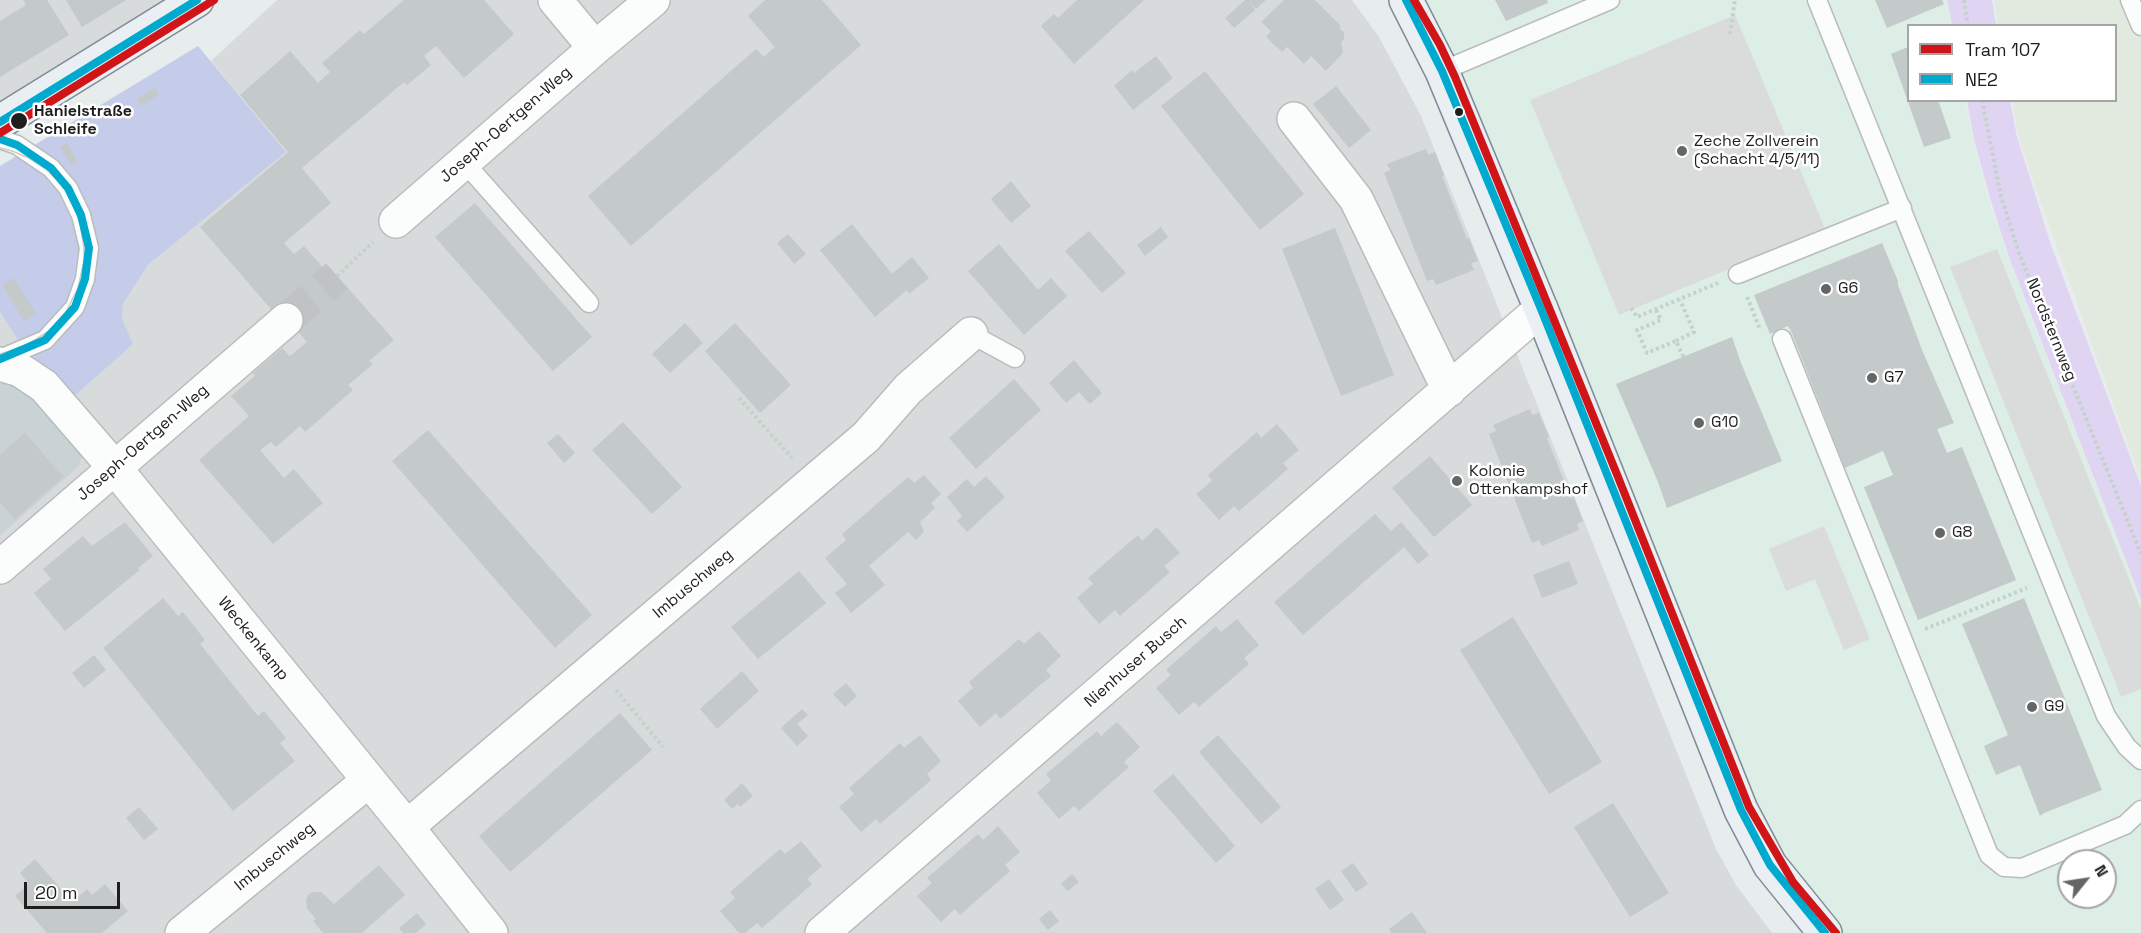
<!DOCTYPE html>
<html>
<head>
<meta charset="utf-8">
<style>
  body { margin:0 }
  #map { position:relative; width:2141px; height:933px; overflow:hidden; background:#e7ecec; font-family:"Space Grotesk",sans-serif }
  canvas { display:block }
  .legend { position:absolute; left:1907px; top:24px; width:210px; height:78px; box-sizing:border-box; background:#fff; border:2px solid #a5a5a5; margin:0; padding:8px 10px; list-style:none; font-size:18px; color:#1e1e1e }
  .legend li { display:flex; align-items:center; gap:12px; height:30px }
  .legend b { width:30px; border:2px solid #a5a5a5 }
  .north { position:absolute; left:2057px; top:849px; width:60px; height:60px; box-sizing:border-box; background:#fff; border:2px solid #a5a5a5; border-radius:50%; rotate:60deg; font-size:16px; font-weight:700; line-height:24px; text-align:center; color:#1e1e1e }
  .north::after { content:''; display:block; margin:auto; width:21px; height:27px; background:#646666; clip-path:polygon(50% 0,100% 100%,50% 72%,0 100%) }
  .scale { position:absolute; left:24px; top:882px; width:96px; height:27px; box-sizing:border-box; border:3px solid #1e1e1e; border-top:0; padding-left:8px; font-size:18px; line-height:21px; white-space:nowrap; color:#1e1e1e; -webkit-text-stroke:4px #fff; paint-order:stroke }
</style>
</head>
<body>
<div id="map">
<canvas width="2141" height="933"></canvas>
<ul class="legend">
<li><b style="height:8px;background:#d01519"></b>Tram 107</li>
<li><b style="height:8px;background:#00a9ce"></b>NE2</li>
</ul>
<div class="north">N</div>
<div class="scale">20 m</div>
</div>
<script>
const ctx = document.querySelector('canvas').getContext('2d');
ctx.lineJoin = 'round';
function paint(path, color) { ctx.fillStyle = color; ctx.fill(path, 'evenodd'); }
const shape = rows => new Path2D(rows.map(r => 'M' + r).join(''));
function strokePath(path, color, width, dash) { ctx.strokeStyle = color; ctx.lineWidth = width; ctx.lineCap = dash ? 'butt' : 'round'; ctx.setLineDash(dash || []); ctx.stroke(path); }
function drawText(font, color, halo, rows, align = 'center') {
  ctx.font = font + ' "Space Grotesk",sans-serif'; ctx.lineWidth = 5; ctx.setLineDash([]); ctx.textBaseline = 'middle'; ctx.strokeStyle = halo; ctx.fillStyle = color; for (const [text, x, y, turn = 0] of rows) {
    ctx.save(); ctx.translate(x, y); ctx.rotate((+turn || 0) * Math.PI / 180); ctx.textAlign = isNaN(turn) ? turn : align; if (halo) ctx.strokeText(text, 0, 0); ctx.fillText(text, 0, 0); ctx.restore();
  }
}
const residential = shape([
  [0,0,176,0,0,109],
  [277,0,1352,0,1379,37,1421,116,1716,849,1736,885,1772,933,0,933,0,312,21,345,122,319,123,304,148,265,286,152,211,61]
]);
const commercial = shape([
  [1409,0,1946,0,1951,25,1908,26,1908,100,1965,101,1973,139,1988,199,2008,257,2141,603,2141,933,1842,933,1816,903,1765,830],
  [2069,861,2105,861,2105,897,2069,897]
]);
const industrial = shape([
  [1994,0,2141,0,2141,480,2035,186,2019,138,2012,101,2116,100,2116,26,1998,25]
]);
const construction = shape([
  [0,382,27,389,82,456,78,467,0,535]
]);
const grass = shape([
  [198,46,286,152,148,265,123,304,122,319,133,344,72,398,55,376,21,345,0,312,0,166]
]);
const park = shape([
  [1947,0,1992,0,1996,25,1952,25],
  [1967,101,2010,101,2017,137,2051,245,2141,486,2141,600,2009,257,1990,198,1974,139]
]);
const parking = shape([
  [1735,15,1825,229,1619,315,1530,100],
  [1997,249,2141,609,2141,689,2121,697,1950,267],
  [1824,526,1870,639,1844,650,1815,579,1786,591,1769,549]
]);
const building = shape([
  [23,0,47,0,69,35,0,77,0,21,26,5],
  [66,0,126,0,82,27],
  [404,0,484,0,514,34,464,78,436,46,424,56,431,65,407,85,404,82,302,168,331,203,284,243,294,254,304,246,327,272,331,269,394,340,369,361,373,364,348,385,353,390,305,432,300,426,276,447,271,442,260,450,284,478,294,469,323,503,273,544,199,460,249,416,231,396,255,376,253,373,282,348,290,356,307,342,292,325,276,315,200,227,288,152,240,95,290,51,318,83,330,72,322,63,360,30,364,34],
  [765,0,822,0,861,45,631,246,588,196,756,49,764,57,775,47,748,16],
  [1077,0,1144,0,1074,64,1041,26,1054,14,1058,18],
  [1245,0,1266,0,1256,9,1249,1,1255,10,1234,28,1225,18],
  [1284,0,1315,0,1341,26,1339,28,1344,32,1344,39,1341,42,1343,53,1326,71,1311,56,1304,64,1287,47,1282,52,1266,37,1271,31,1261,22],
  [1495,0,1547,0,1548,3,1506,21],
  [1875,0,1942,0,1944,4,1887,28],
  [1908,47,1908,100,1938,100,1951,138,1924,147,1891,54],
  [1156,56,1173,78,1133,110,1114,86,1132,70,1134,73],
  [1205,71,1304,194,1260,230,1161,106],
  [1336,86,1371,130,1349,148,1313,104],
  [155,88,159,94,141,106,137,99],
  [67,143,77,161,71,165,60,147],
  [1426,149,1428,155,1435,152,1444,175,1442,176,1467,239,1469,238,1478,261,1471,263,1474,270,1436,285,1433,279,1427,281,1384,173,1390,170,1387,164],
  [1011,181,1031,206,1011,223,991,199],
  [475,203,592,337,553,371,435,237],
  [852,224,892,274,912,257,929,278,909,294,907,290,875,317,820,250],
  [1161,227,1168,237,1145,256,1137,245],
  [1335,228,1394,375,1341,396,1282,249],
  [1089,231,1126,273,1102,293,1065,251],
  [788,234,806,254,794,264,777,243],
  [1882,243,1898,281,1898,285,1922,350,1954,423,1937,429,1947,453,1962,447,2016,580,1918,620,1864,487,1893,475,1883,451,1845,468,1791,331,1788,326,1770,334,1754,295],
  [999,244,1038,290,1051,278,1067,296,1024,335,968,271],
  [14,278,36,314,24,321,2,285],
  [685,323,703,343,670,373,652,354],
  [735,323,791,385,760,413,705,351],
  [1732,337,1741,363,1782,461,1667,508,1658,482,1616,384],
  [1074,360,1102,393,1090,404,1079,392,1066,403,1049,383],
  [1014,379,1041,410,976,469,949,438],
  [1530,409,1532,415,1539,413,1549,437,1547,438,1571,499,1574,497,1583,521,1577,524,1579,530,1542,546,1539,540,1532,543,1489,434,1496,431,1493,425],
  [623,422,682,487,652,514,592,450],
  [1277,424,1299,450,1283,463,1288,469,1239,511,1234,506,1219,520,1196,494,1212,481,1208,475,1257,432,1261,438],
  [428,430,592,615,555,648,392,461],
  [25,433,63,477,15,519,0,502,0,455],
  [558,434,575,453,564,463,547,443],
  [1430,456,1472,505,1434,537,1392,488],
  [924,475,941,494,931,503,935,508,920,522,924,532,916,540,908,532,869,566,885,585,851,613,835,593,847,584,825,558,846,540,842,534,908,477,914,483],
  [986,476,1005,497,967,532,957,521,962,516,947,497,967,479,974,487],
  [1375,514,1391,531,1401,522,1429,555,1418,564,1404,547,1303,635,1274,602],
  [125,522,153,556,138,568,140,570,131,577,65,631,34,593,51,579,43,569,83,536,92,546],
  [1157,527,1180,553,1164,566,1170,572,1120,616,1115,610,1099,624,1077,598,1093,584,1088,578,1138,535,1142,541],
  [1569,561,1578,584,1542,598,1533,575],
  [799,571,826,603,758,659,731,627],
  [163,598,178,616,183,612,205,640,200,644,258,716,264,711,286,738,280,743,295,761,233,811,103,648],
  [2024,598,2102,790,2044,813,2040,816,2020,765,1996,775,1984,746,2008,735,1962,624],
  [1513,617,1602,762,1549,794,1460,650],
  [1237,619,1259,645,1244,658,1249,664,1199,707,1194,702,1179,715,1156,688,1171,675,1166,670,1216,626,1221,632],
  [1039,631,1061,656,1046,670,1051,676,1000,719,996,713,980,727,958,701,973,688,969,682,1019,639,1024,644],
  [94,655,106,670,84,688,72,673],
  [742,671,759,691,717,729,700,709],
  [846,683,857,696,845,707,833,694],
  [802,709,808,715,797,724,808,736,797,746,781,728],
  [620,713,652,750,510,872,479,836],
  [1117,722,1140,747,1124,762,1129,767,1079,811,1074,806,1059,819,1037,793,1051,780,1046,774,1097,731,1101,736],
  [920,735,941,761,927,774,931,780,880,824,876,819,861,832,839,807,854,794,849,788,900,743,904,748],
  [1218,735,1281,807,1261,824,1199,752],
  [1173,774,1235,846,1216,863,1153,791],
  [742,783,753,796,740,807,738,804,732,809,724,800],
  [1613,803,1669,893,1630,917,1574,827],
  [139,807,158,829,144,840,126,818],
  [998,826,1020,852,1005,865,1010,871,960,915,955,909,941,922,917,896,932,883,927,878,978,834,983,840],
  [801,841,822,866,807,879,812,884,762,928,757,923,745,933,739,933,720,911,735,898,730,892,780,849,785,854],
  [35,859,72,902,87,889,92,895,105,884,128,911,102,933,47,933,15,896,29,884,20,873],
  [1353,863,1368,884,1356,892,1341,871],
  [379,865,405,895,362,933,323,933,313,921,316,919,307,909,306,900,308,895,312,892,321,892,334,904],
  [1072,874,1079,882,1068,891,1061,884],
  [1329,879,1344,900,1330,910,1315,889],
  [1050,910,1059,921,1048,930,1039,919],
  [1412,912,1427,933,1391,933,1389,929],
  [417,913,426,924,416,933,403,933,399,928]
]);
const minorTunnel = shape([
  [286,320,337,276]
]);
const path = shape([
  [1964,0,1968,26],
  [1730,34,1735,0],
  [1982,100,2001,196,2019,253,2141,554],
  [337,276,373,242],
  [1747,297,1760,329],
  [1631,308,1637,317,1718,283],
  [1656,310,1661,320,1637,330,1647,353,1676,341,1684,358],
  [1676,341,1694,332,1680,300],
  [739,398,792,458],
  [1925,629,2027,588],
  [616,690,663,747]
]);
const service = shape([
  [1817,0,2106,716,2127,747,2141,760],
  [2130,0,2141,26],
  [1442,71,1610,0],
  [0,139,17,145,51,168,68,188,81,215,89,248,85,279,75,307,45,340,0,359],
  [464,162,589,303],
  [1738,274,1902,208],
  [971,334,1015,358],
  [1782,339,1989,855,2004,867,2022,868,2125,825,2141,810]
]);
const minor = shape([
  [555,0,595,48],
  [1294,119,1356,199,1449,390],
  [396,221,595,48,653,0],
  [0,364,20,370,44,386,114,467,407,827,491,933],
  [0,567,286,320],
  [407,827,866,437,908,389,971,334],
  [182,933,368,781],
  [822,933,1541,309]
]);
const secondary = shape([
  [1406,0,1442,71,1541,309,1741,810,1770,865,1825,933],
  [0,122,197,0]
]);
const tram = shape([
  [0,148,12,151,29,158,46,169,57,180,65,190,75,210,80,223,84,248,84,261,78,288,64,316,52,329,27,345,0,354]
]);
const bus1 = shape([
  [1406,0,1442,71,1541,309,1741,810,1770,865,1825,933],
  [0,122,197,0],
  [0,139,17,145,51,168,68,188,81,215,89,248,85,279,75,307,45,340,0,359]
]);
const tram1 = shape([
  [1414,0,1440,45,1455,77,1618,477,1749,807,1793,882,1836,933],
  [0,133,214,0]
]);
const markers = [
  [1459,112,5,"#1e1e1e"],
  [19,121,9,"#1e1e1e"],
  [1682,151,6,"#646666"],
  [1826,289,6,"#646666"],
  [1872,378,6,"#646666"],
  [1699,423,6,"#646666"],
  [1457,481,6,"#646666"],
  [1940,533,6,"#646666"],
  [2032,707,6,"#646666"]
];
const stopNames = [
  ["Hanielstraße",34,112],
  ["Schleife",34,130]
];
const streetNames = [
  ["Joseph-Oertgen-Weg",506,125,-41],
  ["Nordsternweg",2051,330,68],
  ["Joseph-Oertgen-Weg",143,443,-41],
  ["Imbuschweg",693,584,-40],
  ["Weckenkamp",253,639,51],
  ["Nienhuser Busch",1136,662,-41],
  ["Imbuschweg",275,857,-39]
];
const poiNames = [
  ["Zeche Zollverein",1694,142],
  ["(Schacht 4/5/11)",1694,160],
  ["G6",1838,289],
  ["G7",1884,378],
  ["G10",1711,423],
  ["Kolonie",1469,472],
  ["Ottenkampshof",1469,490],
  ["G8",1952,533],
  ["G9",2044,707]
];
paint(residential, '#d8dbdb');
paint(commercial, '#dceee5');
paint(industrial, '#e2eae0');
paint(construction, '#c9d2d5');
paint(grass, '#c5ccea');
paint(park, '#e0d4f3');
paint(parking, '#dadcdc');
paint(building, '#c4c9c9');
strokePath(minorTunnel, '#bfc3c3', 33, [33, 16]);
strokePath(service, '#babcbc', 21);
strokePath(minor, '#babcbc', 36);
strokePath(secondary, '#7f8c96', 36);
strokePath(path, '#c4d2cb', 4, [3, 3]);
strokePath(service, '#fbfcfc', 18);
strokePath(minor, '#fbfcfc', 33);
strokePath(secondary, '#eaeff4', 33);
strokePath(tram, '#c9caca', 1.5);
strokePath(bus1, '#00a9ce', 8);
strokePath(tram1, '#d01519', 8);
for (const [x, y, r, color] of markers) { const dot = new Path2D(); dot.arc(x, y, r, 0, 2 * Math.PI); ctx.fillStyle = color; ctx.fill(dot); strokePath(dot, '#fff', 2); }
drawText('bold 16px', '#1e1e1e', '#fff', stopNames, 'left');
drawText('16px', '#1e1e1e', '#fff', streetNames);
drawText('16px', '#1e1e1e', '#fff', poiNames, 'left');
</script>
</body>
</html>
